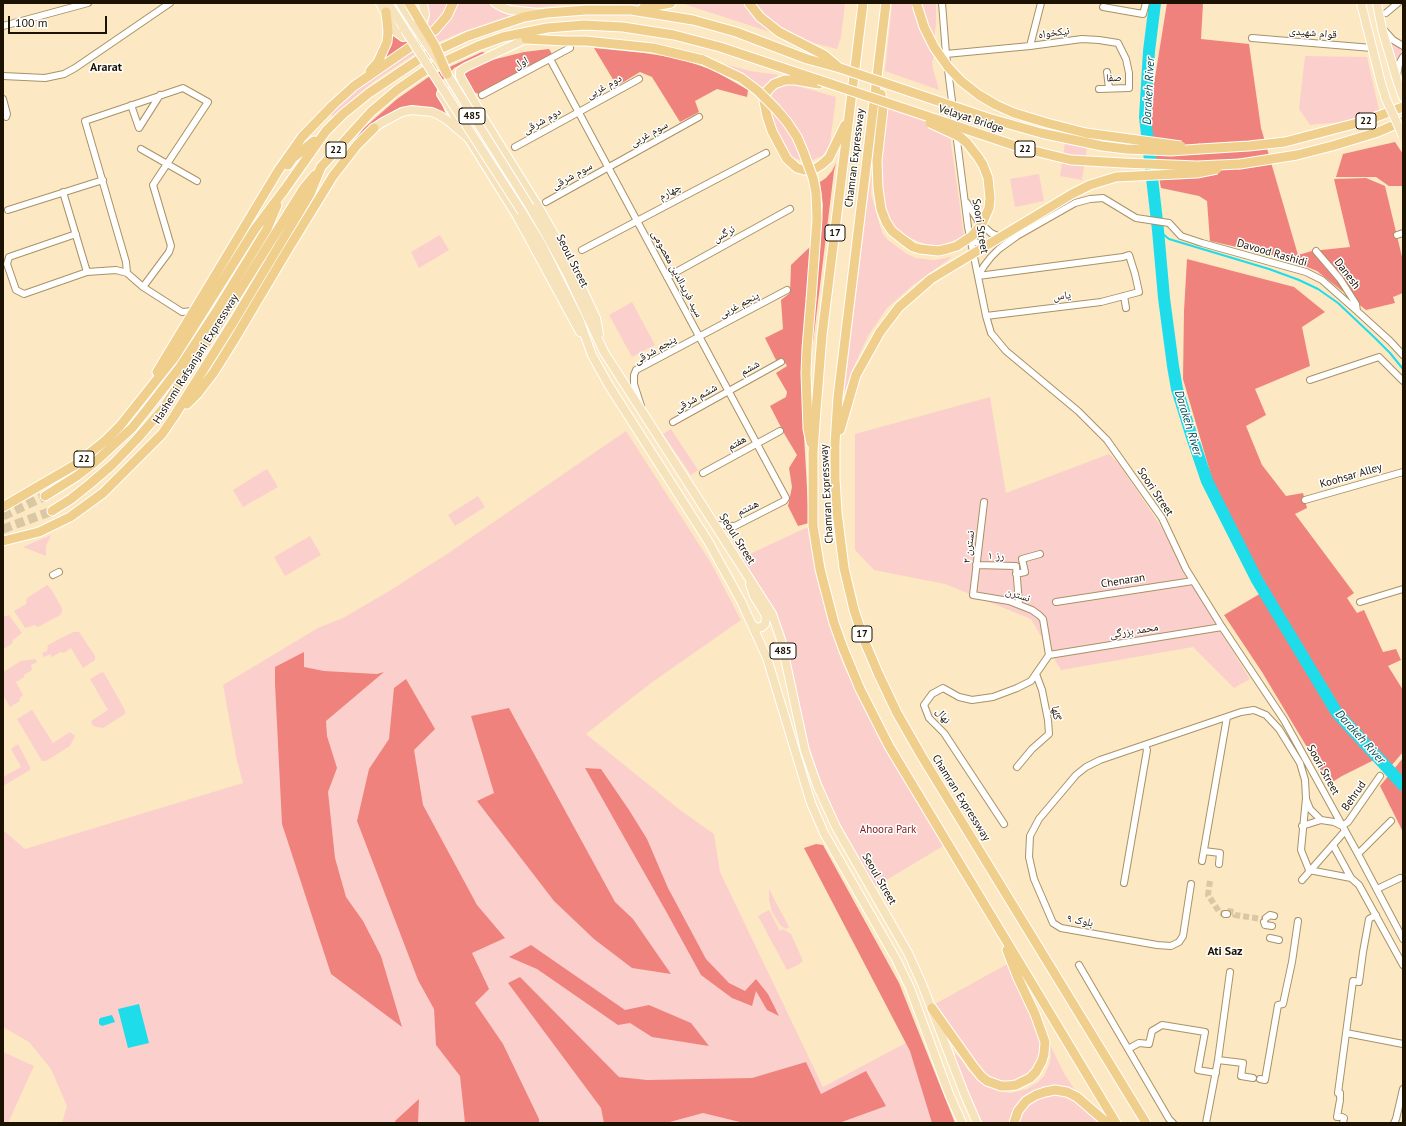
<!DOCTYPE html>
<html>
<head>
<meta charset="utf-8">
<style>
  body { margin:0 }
  #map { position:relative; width:1406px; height:1126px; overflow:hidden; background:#fce8c2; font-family:"PT Sans",sans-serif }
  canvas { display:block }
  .frame { position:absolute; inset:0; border:4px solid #1b1202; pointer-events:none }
  .scale { position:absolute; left:8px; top:16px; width:99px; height:18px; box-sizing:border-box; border:2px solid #1b1202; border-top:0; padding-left:5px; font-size:12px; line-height:14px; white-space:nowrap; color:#1b1202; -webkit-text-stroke:3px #fff; paint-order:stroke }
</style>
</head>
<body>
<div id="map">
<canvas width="1406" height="1126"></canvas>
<div class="frame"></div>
<div class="scale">100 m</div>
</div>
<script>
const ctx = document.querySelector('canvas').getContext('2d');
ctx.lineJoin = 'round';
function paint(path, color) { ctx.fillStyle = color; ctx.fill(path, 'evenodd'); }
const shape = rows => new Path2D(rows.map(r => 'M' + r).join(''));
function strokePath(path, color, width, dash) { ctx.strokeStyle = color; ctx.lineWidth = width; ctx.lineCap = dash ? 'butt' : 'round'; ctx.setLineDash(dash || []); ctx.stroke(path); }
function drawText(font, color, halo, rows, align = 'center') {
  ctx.font = font + ' "PT Sans","Noto Naskh Arabic",sans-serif'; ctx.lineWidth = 3; ctx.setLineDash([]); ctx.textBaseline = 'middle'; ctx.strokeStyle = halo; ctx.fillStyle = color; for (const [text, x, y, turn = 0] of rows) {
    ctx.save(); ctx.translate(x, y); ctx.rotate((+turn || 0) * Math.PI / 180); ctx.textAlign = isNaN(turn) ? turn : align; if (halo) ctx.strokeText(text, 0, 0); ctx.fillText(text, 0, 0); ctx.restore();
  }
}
const green = shape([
  [426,3,450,3,447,11,432,31,428,25,430,16],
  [455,3,492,3,521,13,462,32,441,41,412,56,374,81,333,116,329,113,370,79,435,32],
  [498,3,658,3,638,5,586,4,559,5,522,9],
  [685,3,746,3,749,10,770,32,684,4],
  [753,3,845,3,841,37,837,49,810,42,779,29,756,9],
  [892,3,912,3,923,37,934,56,932,63,933,69,939,90,885,71],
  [920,3,936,3,936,24,934,39,926,22],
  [1389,38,1403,48,1403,55,1396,66],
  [1305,56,1367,57,1379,110,1342,122,1310,125,1299,109],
  [713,61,750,71,778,75,769,83,765,91],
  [782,84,791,84,836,97,830,143,827,150,822,156,810,161,800,160,791,157,782,145,768,110,773,89],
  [884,107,917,116,949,129,964,236,951,242,935,246,925,244,908,237,891,223,879,197],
  [1065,143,1087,147,1082,180,1060,176],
  [872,173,871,194,879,223,883,234,888,240,907,254,916,258,934,260,952,257,913,285,887,308,868,336,854,366,844,393,868,195],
  [1039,174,1044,201,1015,207,1010,179],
  [440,235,449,250,419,268,411,252],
  [632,302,655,345,632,357,609,315],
  [990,397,1006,493,1109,454,1119,464,1162,528,1198,595,1250,679,1234,688,1193,647,1061,670,1031,619,945,584,874,570,855,550,855,434],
  [671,429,698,470,691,475,663,434],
  [626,431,711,563,741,620,651,683,586,734,680,810,714,834,720,872,823,1087,915,1038,938,1123,62,1123,67,1106,51,1069,29,1042,3,1027,3,830,25,849,243,783,237,761,223,685,318,628,343,618,391,590,453,550],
  [267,469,278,487,243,507,233,490],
  [478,496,485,507,455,526,448,515],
  [808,527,817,578,832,632,842,662,860,700,889,756,943,846,875,887,831,807,819,776,808,743,782,628,771,604,754,576,741,558],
  [51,535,46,546,46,556,23,547],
  [310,536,321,555,285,576,274,557],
  [47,585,51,589,62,608,62,612,60,615,38,627,35,625,25,628,14,611,26,604,27,598],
  [9,615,22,633,13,640,12,644,3,649,3,617],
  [73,632,79,632,95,656,95,660,83,668,71,648,64,653,61,652,52,657,50,654,44,657,42,653,47,651,48,645],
  [35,659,37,662,31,665,32,670,24,675,24,677,16,682,23,695,19,699,20,701,10,707,3,695,3,672,21,661],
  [102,672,104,673,125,710,125,714,103,728,93,726,91,721,108,710,90,679],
  [32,710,53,743,70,732,75,736,70,746,46,761,42,761,17,719],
  [18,744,30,767,30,770,3,786,3,777,21,767,11,749],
  [769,889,789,927,786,929,780,925,772,912,769,900],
  [769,910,780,931,783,929,791,934,803,961,798,965,787,970,758,916],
  [1009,963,1042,1040,1039,1061,1034,1070,1025,1077,1016,1081,1005,1082,988,1077,981,1071,939,1012,935,1004],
  [1050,1045,1065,1075,1077,1093,1073,1090,1067,1088,1049,1087,1043,1088,1036,1091,1016,1108,1010,1123,982,1123,967,1090,955,1058,955,1053,961,1059,968,1070,980,1082,998,1091,1011,1093,1027,1089,1038,1082,1044,1076,1049,1065,1051,1057],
  [3,1052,34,1066,8,1123,3,1123],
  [1059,1094,1068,1096,1091,1114,1098,1123,1018,1123,1025,1108,1032,1101,1040,1096]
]);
const forest = shape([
  [1167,3,1203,3,1201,39,1249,44,1261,128,1298,255,1312,251,1350,247,1334,179,1366,178,1385,186,1403,261,1403,293,1393,297,1395,303,1366,310,1317,271,1286,258,1210,241,1207,201,1199,196,1161,188,1150,127,1153,90],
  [392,30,409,37,413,44,382,64],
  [594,48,644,53,677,58,713,70,748,90,747,97,717,89,695,101,699,112,680,122,652,77,640,72,617,86],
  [549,49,552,54,479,94,473,92,463,74,466,70,488,61,524,52],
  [482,52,486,53,454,68,438,87,437,91,446,115,438,110,413,106,402,109,386,116,375,122,356,141,331,173,329,174,364,128,397,99,430,76],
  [1395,142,1403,154,1403,186,1389,186,1376,177,1336,177,1343,154],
  [836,163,834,171,810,367,812,317,819,264,823,205,820,182,826,178,832,171],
  [812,245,804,333,802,401,809,523,798,526,788,506,792,487,789,468,797,455,785,435,770,406,786,397,787,392,776,373,787,366,783,359,776,360,765,338,783,329,781,300,790,293,791,265],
  [1187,259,1294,287,1325,312,1302,327,1310,366,1255,389,1266,415,1246,426,1262,465,1286,496,1303,493,1307,508,1295,514,1354,593,1347,598,1357,613,1364,610,1383,652,1396,649,1401,660,1388,666,1403,690,1403,752,1386,772,1374,760,1342,776,1329,784,1262,672,1224,615,1268,589,1215,489,1183,379,1184,311],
  [304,652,304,667,324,671,377,674,384,672,326,721,327,736,337,768,328,792,335,858,346,897,363,921,381,956,402,1027,331,974,282,824,275,684,275,667],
  [406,679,435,729,414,750,423,805,477,905,505,938,472,953,489,989,475,1003,503,1044,539,1119,539,1123,465,1123,460,1076,436,1045,434,1009,418,980,357,821,369,769,389,739,394,688],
  [509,708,615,902,633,919,671,974,632,968,594,939,554,901,477,801,494,793,471,716],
  [1403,758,1403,832,1380,786],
  [585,768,601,769,629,810,647,839,668,888,706,959,729,983,745,991,756,979,768,994,779,1016,767,1010,756,991,752,1006,732,998,701,975,667,913],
  [816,844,823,845,899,983,955,1123,932,1123,910,1051,804,848],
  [531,945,625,1010,649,1005,691,1023,709,1046,652,1037,630,1023,618,1025,537,969,509,957],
  [520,977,619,1077,647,1080,752,1078,806,1062,821,1094,866,1071,886,1106,839,1123,744,1123,703,1113,666,1123,604,1123,601,1108,508,983],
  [419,1099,418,1123,396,1123,395,1121]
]);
const water = shape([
  [139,1004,149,1043,128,1048,118,1009],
  [112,1015,115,1022,102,1026,99,1024,99,1020,100,1018]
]);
const stream = shape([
  [1158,230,1169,239,1269,269,1299,280,1318,289,1338,303,1375,338,1390,353,1403,369]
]);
const river = shape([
  [1155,3,1149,51,1145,117,1158,230,1164,298,1173,366,1177,389,1191,434,1207,481,1257,580,1337,713,1403,785]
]);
const minorTunnel = shape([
  [1210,881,1208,895,1220,913,1225,914,1227,911,1234,912,1235,915,1262,919,1266,918]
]);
const highwayTunnel = shape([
  [3,516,45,496],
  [3,529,52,511]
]);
const minor = shape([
  [942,3,946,54,968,227,986,316,991,333,1006,351,1078,411,1107,440,1162,518,1186,569,1222,627,1284,720,1358,854,1403,939],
  [1103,7,1143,14,1146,3],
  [1386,13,1398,3],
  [3,26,88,3],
  [1383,29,1393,40,1403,46],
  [1252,38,1372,48],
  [1030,46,1041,3],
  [946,54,1030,46,1082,39,1099,40,1118,43,1126,59,1129,73,1129,88,1099,89],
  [550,59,786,498,784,501,735,526,715,525],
  [1107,72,1109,88],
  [3,76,45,78,64,74,75,68,170,3],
  [1397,76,1399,64,1403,57],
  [482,95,570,48],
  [3,99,7,114,6,117],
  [131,105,139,128,160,95],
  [515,147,639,79],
  [141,149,197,181],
  [63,192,87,272],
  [546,202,699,117],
  [967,203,979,222,991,233,1002,238],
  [8,210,103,180],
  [76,234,9,257,7,264,16,290,24,294,87,272,116,270,127,273,143,287,182,312,194,311],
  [1397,235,1403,233],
  [971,240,978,243,989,243],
  [582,250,766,153],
  [1316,251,1340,279,1356,304,1357,311],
  [127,273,126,262,85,121,183,88,208,102,153,185,171,246,169,252,143,287],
  [978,276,984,266,991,257,999,249,1017,236,1075,203,1090,199,1103,198,1136,218,1169,223,1181,236,1202,243,1306,272,1322,280,1357,311,1390,341,1403,355],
  [978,276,1123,257,1129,255,1135,274,1139,292,1101,302,986,316],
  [667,277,790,209],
  [1124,296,1126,308],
  [1310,380,1379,357,1403,381],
  [641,406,634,384,634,375,636,370,787,290],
  [673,422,781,362],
  [703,473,780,431],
  [1305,500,1403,472],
  [984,502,973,595,1009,601,1032,610,1039,615,1043,619,1049,655],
  [976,565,1016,566,1019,604],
  [1016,574,1025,572,1022,559,1040,554],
  [53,575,59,572],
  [1056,602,1193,581],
  [1360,602,1403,589],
  [1049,655,1222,627],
  [1017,767,1032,749,1049,734,1048,720,1042,690,1036,674],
  [1306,799,1310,809,1321,820],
  [1004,824,944,733,929,718,924,705,932,694,943,688,959,697,972,700,993,697,1017,688,1031,681,1049,655],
  [1302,826,1321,820,1334,822,1342,826,1348,822,1380,776],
  [1333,845,1351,878],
  [1204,851,1220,853,1219,864],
  [1358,854,1391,821],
  [1202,861,1227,717],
  [1309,870,1351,878,1359,885,1403,965],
  [1302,880,1345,831],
  [1124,883,1147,750,1145,745],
  [1191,884,1183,936,1179,942,1171,946,1157,945,1061,928,1053,923,1034,879,1029,857,1030,836,1039,819,1076,775,1086,767,1100,760,1241,712,1254,710,1266,715,1279,729,1300,763,1305,780,1306,798,1301,850,1309,870],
  [1377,889,1400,878],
  [1225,914,1227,914],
  [1266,918,1270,915,1274,916],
  [1264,922,1265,925,1272,926],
  [1270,938,1279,940],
  [1079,965,1169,1119,1173,1123],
  [1346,1033,1403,1044],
  [1128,1049,1139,1043,1149,1044,1152,1031,1162,1025,1205,1032,1198,1070,1216,1073],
  [1218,1060,1243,1063,1241,1076,1253,1078],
  [1260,1079,1265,1080,1278,1005,1283,1004,1292,962,1298,921],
  [1340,1097,1340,1093,1338,1093,1353,981,1359,982,1363,952,1369,919,1376,915],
  [1339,1117,1337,1117,1340,1100],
  [1342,1117,1344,1118,1343,1123],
  [1206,1123,1218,1060,1230,972],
  [1394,1123,1396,1119,1403,1089]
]);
const major = shape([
  [380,3,395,31,403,37,409,36,421,27,425,14,423,3],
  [388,3,405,30],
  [400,3,414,25],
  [495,3,502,7,510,10,538,13],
  [1361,3,1381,83,1386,99],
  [1377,3,1382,29,1397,80,1403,97],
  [526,39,466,67,460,71,460,76,484,119,538,206,567,257,596,318,599,334],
  [457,86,452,82,448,82,444,86,441,94,464,131],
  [374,128,383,122,402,112,412,110,421,111,432,112,439,115,447,120,469,139,517,216,580,332],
  [530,207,548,238,568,275,604,352,772,614,781,640,805,751,817,785,836,827,908,953,922,984,964,1093,977,1123],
  [522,212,541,243,579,319,592,355,608,384,708,541,741,601,767,658,811,803,824,833,896,959,910,988,949,1094,962,1123],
  [750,584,754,596,765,614,766,618,765,624,762,627,756,628,753,625]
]);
const highway = shape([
  [749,3,760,17,779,32,824,55,837,66],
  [863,3,822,335,815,423,813,452,813,526,820,569,834,623,843,648,860,689,889,746,1116,1123],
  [886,3,838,397,835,444,835,479,837,512,844,568,854,610,864,640,878,673,897,713,921,755,1146,1123],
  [643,8,671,3],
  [526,39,565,41,586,41,653,48,703,60],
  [370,71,378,62,387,42,388,32,386,12],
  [819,84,795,80,785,80,774,84,767,91,764,101,767,116,772,131,787,159,797,168,804,170,813,170,821,165,829,158,845,125],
  [881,94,883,108,877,161,878,188,881,209,886,222,892,231,902,239,913,247,920,249],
  [1200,149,1249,146,1285,142,1365,121,1403,107],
  [1240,164,1297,155,1332,146,1378,132,1403,121],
  [288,165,293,158,314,141],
  [811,300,807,348,806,373,808,429,811,443],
  [157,372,278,171,302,137,332,106,354,86,435,30,447,16,453,3],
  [187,404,198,393,214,372,234,340,287,251,333,176,357,145,374,128],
  [840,430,856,375,880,332,899,307,931,279],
  [45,496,77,476,94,463,132,428,145,412,180,367,216,312,267,229,277,205],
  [3,507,75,465,106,440,120,426,174,358,255,229,285,189,326,131,343,114,369,93,421,58,468,36,524,17,547,13,586,10,631,10,693,20,736,32,807,59,840,68],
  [52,511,71,499,91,483,113,464,137,439,162,410,210,338,304,188,315,175],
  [3,541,39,532,70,517,103,493,162,434,173,418,234,321,310,194,321,167,371,112,397,90,426,70,478,46,503,37,547,28,584,25,623,27,674,35,720,47,819,80],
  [932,1008,973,1066,981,1076,987,1081,1001,1086,1008,1086,1016,1085,1030,1078,1036,1072,1042,1061,1044,1054,1045,1042,1035,1014,1018,978,1007,950],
  [1014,1123,1018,1111,1026,1101,1036,1095,1045,1092,1055,1090,1067,1092,1077,1097,1107,1123]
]);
const majorBridge = shape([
  [414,25,447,74,530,207],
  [405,30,522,212],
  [1386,99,1403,136]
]);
const highwayBridge = shape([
  [409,3,435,46,447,74],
  [917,5,924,27,934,47,948,67,961,81,979,95,996,105,1014,113,1047,123,1086,133,1181,146],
  [703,60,741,78,758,91,776,109,787,122,797,137,803,151,813,178,816,193,817,219,811,300],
  [840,68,988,118,1041,133,1102,146,1126,149,1171,151,1200,149],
  [819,80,1022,148,1071,160,1123,163,1197,166,1240,164],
  [920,249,938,251,947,249,957,246,972,236,982,224,989,208,990,198,988,178,983,165,978,157,967,143,960,137,930,123],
  [931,279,1072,194,1090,185,1116,177,1197,173,1217,169]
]);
const shields = [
  [472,116,26],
  [1366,121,20],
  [1025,149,20],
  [336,150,20],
  [835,233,20],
  [84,459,20],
  [862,634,20],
  [783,651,26]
];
const shieldNames = [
  ["485",472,116],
  ["22",1366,121],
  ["22",1025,149],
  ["22",336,150],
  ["17",835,233],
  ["22",84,459],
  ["17",862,634],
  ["485",783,651]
];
const streetNames = [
  ["نیکخواه",1054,33,-8],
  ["قوام شهیدی",1313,33,5],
  ["اول",521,63,-28],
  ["صفا",1114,78,-2],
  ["دوم غربی",604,87,-29],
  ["Velayat Bridge",971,119,18],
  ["دوم شرقی",542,121,-29],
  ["سوم غربی",649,134,-29],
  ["Chamran Expressway",855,158,-83],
  ["سوم شرقی",572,176,-29],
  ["چهارم",670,192,-28],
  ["Soori Street",980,226,81],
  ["نرگس",724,234,-29],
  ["Davood Rashidi",1272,253,16],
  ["Seoul Street",572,261,63],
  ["سید فریدالدین معصومی",677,274,62],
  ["Danesh",1347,274,53],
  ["یاس",1062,296,-7],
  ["پنجم غربی",739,305,-28],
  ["پنجم شرقی",655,350,-30],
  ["Hashemi Rafsanjani Expressway",196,359,-58],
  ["ششم",750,368,-29],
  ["ششم شرقی",696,398,-29],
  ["هفتم",737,443,-29],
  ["Koohsar Alley",1351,476,-16],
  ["Soori Street",1155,492,56],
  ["Chamran Expressway",827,494,-93],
  ["هشتم",748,508,-27],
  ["Seoul Street",737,539,58],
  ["نسترن ۲",969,547,-83],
  ["رز ۱",996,556,1],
  ["Chenaran",1123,581,-9],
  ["نسترن",1018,595,18],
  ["محمد بزرگی",1134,631,-9],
  ["گلها",1056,713,81],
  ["نهال",943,716,53],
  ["Soori Street",1323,770,61],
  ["Behrud",1354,796,-55],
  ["Chamran Expressway",961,798,58],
  ["Seoul Street",879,879,60],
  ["بلوک ۹",1080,921,11]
];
const parkNames = [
  ["Ahoora Park",888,830]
];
const neighbourhoodNames = [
  ["Ararat",106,68],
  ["Ati Saz",1225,952]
];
const waterNames = [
  ["Darakeh River",1149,91,-87],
  ["Darakeh River",1188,423,73],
  ["Darakeh River",1360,737,48]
];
paint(green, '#fbd0cc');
paint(forest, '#f0827d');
paint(water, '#1fdceb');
strokePath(stream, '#1fdceb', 2);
strokePath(river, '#1fdceb', 12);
strokePath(minorTunnel, '#dac8a5', 6, [6, 3]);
strokePath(highwayTunnel, '#dac8a5', 9, [9, 4.5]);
strokePath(minor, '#a99265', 8);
strokePath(major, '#fff', 10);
strokePath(highway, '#fff', 11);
strokePath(minor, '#fff', 6);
strokePath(major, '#f6e2bb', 8);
strokePath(highway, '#f0cf8d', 9);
strokePath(majorBridge, '#fff', 10, []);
strokePath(highwayBridge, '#fff', 11, []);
strokePath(majorBridge, '#f6e2bb', 8);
strokePath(highwayBridge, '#f0cf8d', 9);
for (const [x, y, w] of shields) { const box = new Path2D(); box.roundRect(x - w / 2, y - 8, w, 16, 3); ctx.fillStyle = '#fff'; ctx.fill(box); strokePath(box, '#1b1202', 1); }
drawText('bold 10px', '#1b1202', null, shieldNames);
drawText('11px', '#1b1202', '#fff', streetNames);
drawText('11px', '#7d1b1f', '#fff', parkNames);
drawText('bold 12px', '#1b1202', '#fff', neighbourhoodNames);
drawText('italic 12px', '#004e54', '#fff', waterNames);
</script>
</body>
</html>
